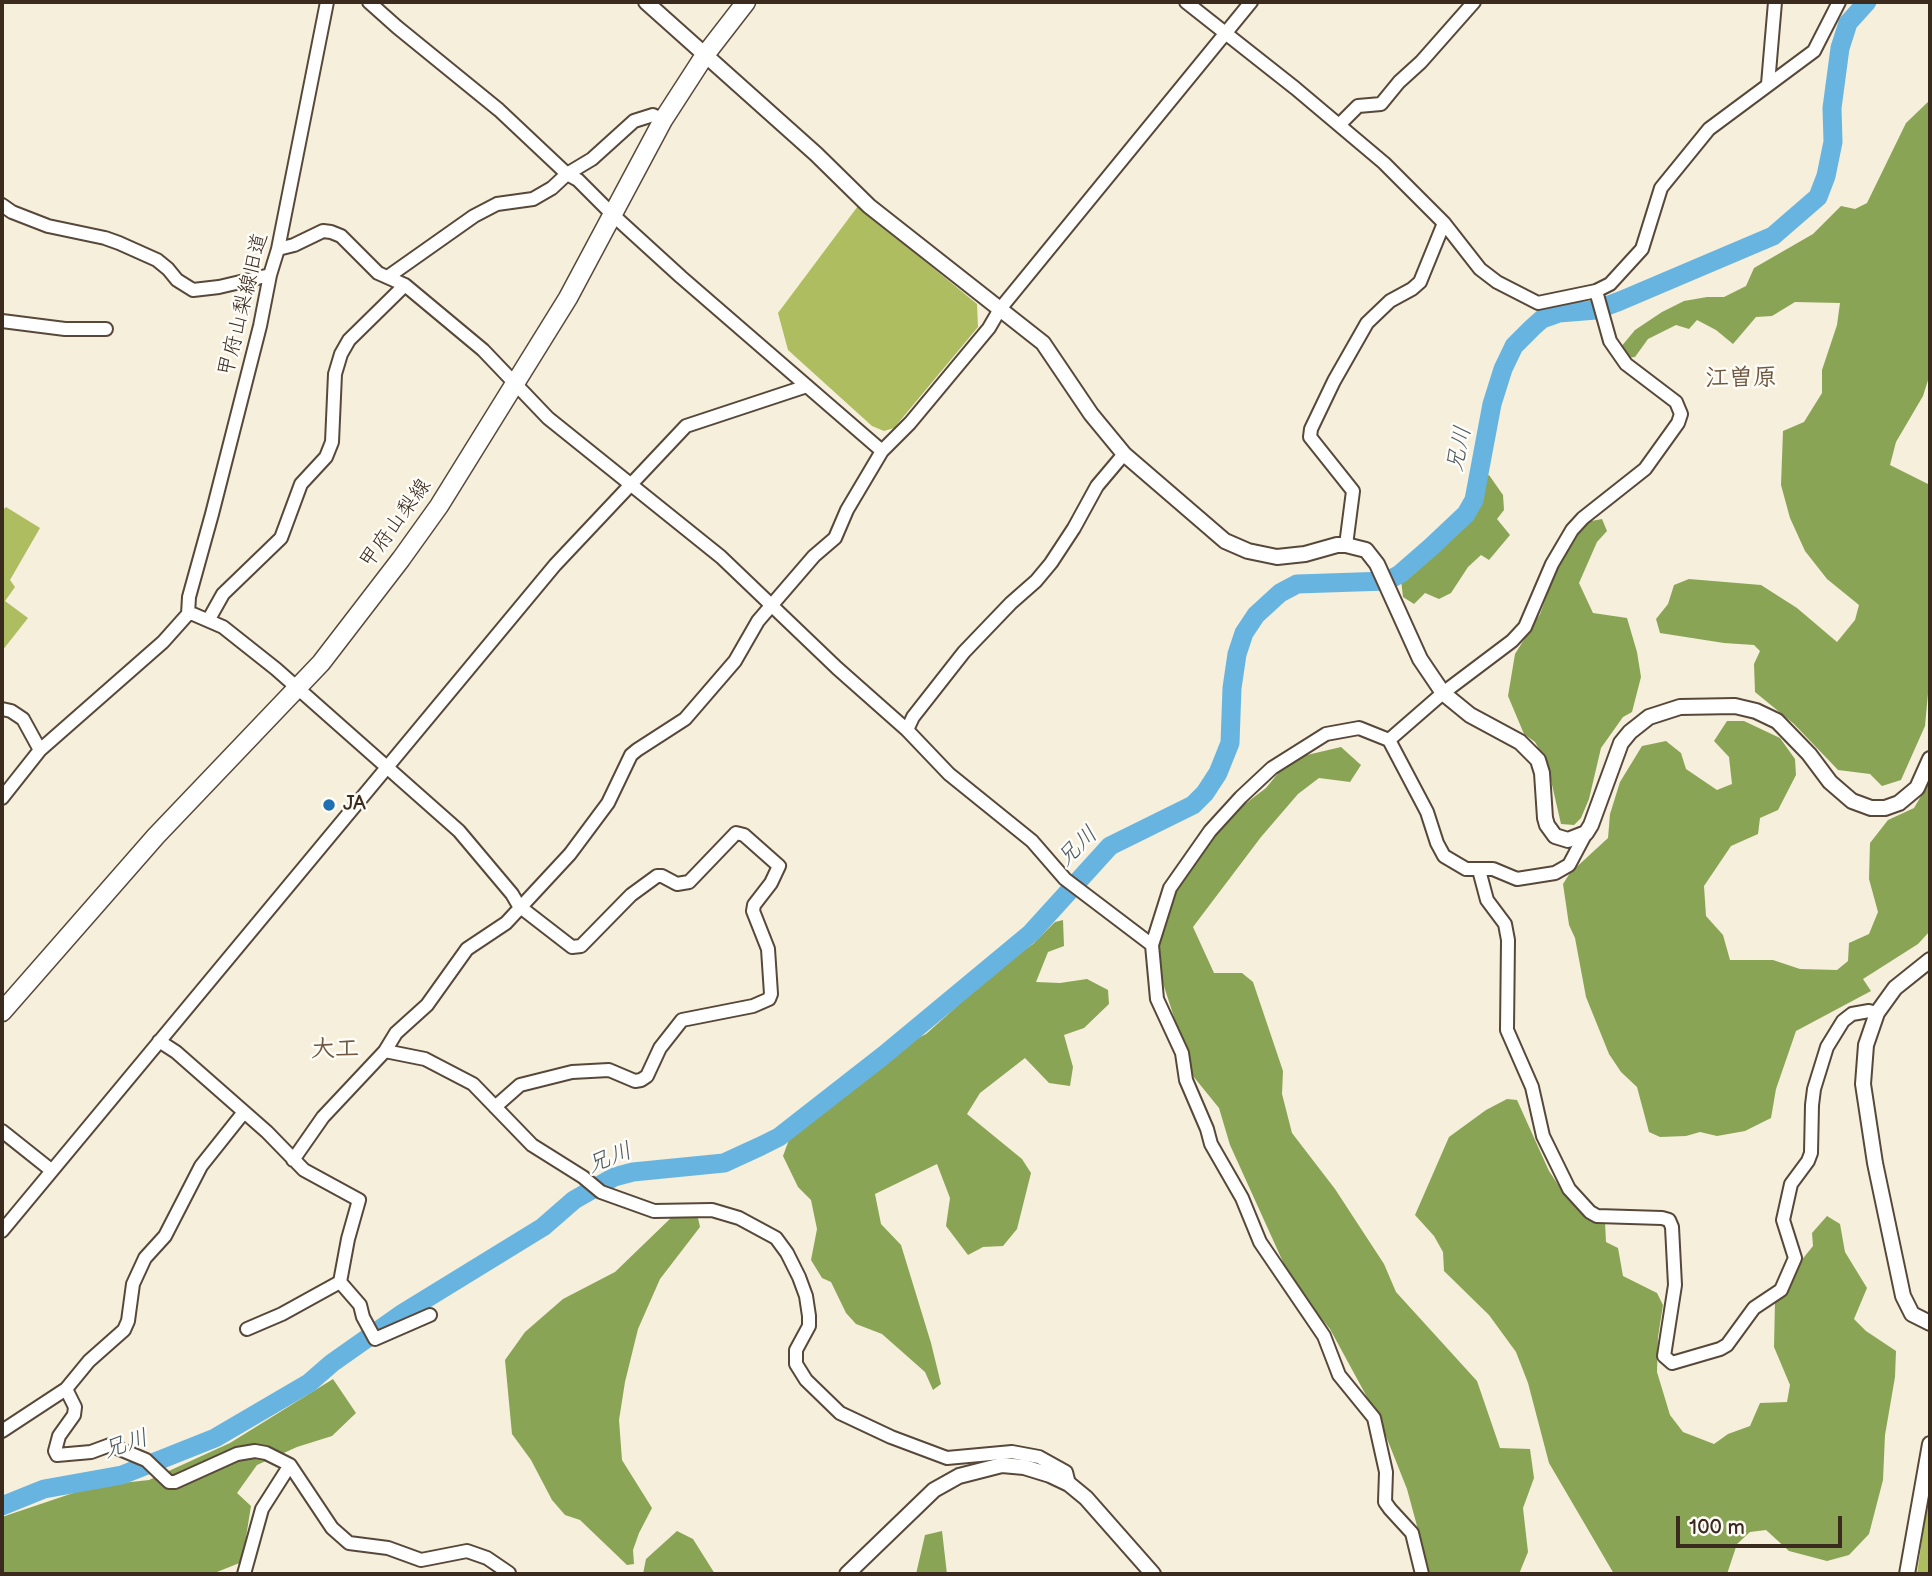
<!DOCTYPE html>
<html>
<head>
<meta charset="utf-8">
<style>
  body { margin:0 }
  #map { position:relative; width:1932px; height:1576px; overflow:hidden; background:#f6efdc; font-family:"Balsamiq Sans",sans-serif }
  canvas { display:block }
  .frame { position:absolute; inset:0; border:4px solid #3b2a1e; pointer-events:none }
  .scale { position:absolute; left:1676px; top:1516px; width:166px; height:32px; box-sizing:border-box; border:4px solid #3b2a1e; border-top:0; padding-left:9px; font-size:21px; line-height:24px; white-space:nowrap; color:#3b2a1e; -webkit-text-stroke:5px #fdfcf7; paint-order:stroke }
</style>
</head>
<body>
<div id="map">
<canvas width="1932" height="1576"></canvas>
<div class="frame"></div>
<div class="scale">100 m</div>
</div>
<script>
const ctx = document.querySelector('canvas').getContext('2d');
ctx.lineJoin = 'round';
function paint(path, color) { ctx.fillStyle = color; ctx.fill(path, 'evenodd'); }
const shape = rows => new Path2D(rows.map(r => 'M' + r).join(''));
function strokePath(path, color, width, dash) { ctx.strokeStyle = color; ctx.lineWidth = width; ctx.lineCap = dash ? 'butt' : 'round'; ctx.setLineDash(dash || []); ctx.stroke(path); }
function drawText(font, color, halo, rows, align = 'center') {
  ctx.font = font + ' "Balsamiq Sans","Klee One",sans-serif'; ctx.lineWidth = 5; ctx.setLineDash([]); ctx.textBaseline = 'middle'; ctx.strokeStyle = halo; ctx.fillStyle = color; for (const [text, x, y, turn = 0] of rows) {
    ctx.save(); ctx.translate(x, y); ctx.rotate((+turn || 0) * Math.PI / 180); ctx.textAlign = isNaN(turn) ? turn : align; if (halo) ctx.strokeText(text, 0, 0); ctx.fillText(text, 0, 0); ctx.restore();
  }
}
const green = shape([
  [858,206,977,304,978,327,894,428,884,431,872,426,788,350,778,313],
  [6,507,40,528,10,580,15,587,5,601,28,618,2,651,2,511],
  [1930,1485,1930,1574,1917,1574]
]);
const forest = shape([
  [1930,100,1930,374,1923,396,1896,442,1890,465,1930,485,1930,672,1925,726,1901,780,1882,786,1870,774,1838,770,1794,724,1755,692,1754,664,1760,651,1754,645,1724,643,1660,633,1656,619,1668,604,1674,585,1689,579,1761,585,1797,608,1837,642,1855,620,1859,605,1827,579,1805,551,1790,518,1781,485,1783,431,1804,422,1822,393,1822,370,1837,325,1840,303,1795,302,1772,316,1756,317,1733,344,1716,330,1697,320,1689,329,1676,325,1648,339,1635,357,1626,358,1620,348,1635,330,1662,312,1684,301,1707,297,1724,297,1746,286,1754,268,1813,234,1841,206,1855,209,1867,203,1906,123],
  [1489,475,1503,495,1504,510,1497,519,1510,535,1489,560,1481,555,1468,567,1451,593,1439,599,1425,593,1414,604,1403,597,1401,580,1464,527,1480,504,1482,481],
  [1602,519,1607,531,1597,542,1579,583,1593,613,1627,618,1637,652,1641,677,1632,712,1623,717,1601,748,1589,799,1581,818,1574,825,1561,824,1547,763,1535,742,1524,734,1508,696,1515,654,1540,614,1555,573,1586,522],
  [1727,721,1744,721,1780,738,1795,759,1796,775,1778,810,1760,818,1758,834,1731,846,1704,886,1706,916,1723,935,1730,960,1773,960,1800,969,1837,970,1848,961,1849,943,1869,934,1878,912,1869,879,1870,843,1888,820,1914,808,1930,781,1930,931,1918,944,1863,979,1871,991,1796,1031,1776,1089,1771,1118,1745,1131,1717,1136,1700,1132,1686,1136,1660,1137,1649,1132,1637,1087,1621,1072,1609,1054,1586,997,1575,938,1569,925,1563,884,1570,873,1608,838,1610,814,1620,782,1642,746,1666,741,1681,753,1686,769,1717,790,1732,784,1729,757,1714,741],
  [1341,747,1361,765,1350,782,1319,778,1298,794,1261,837,1193,927,1214,973,1242,973,1253,982,1283,1071,1282,1094,1292,1133,1335,1189,1384,1264,1396,1292,1477,1381,1500,1448,1530,1449,1534,1478,1523,1508,1528,1552,1519,1574,1430,1574,1407,1489,1380,1421,1330,1329,1293,1284,1230,1145,1219,1108,1193,1076,1161,977,1158,942,1174,895,1215,833,1237,810,1266,788,1284,766,1307,755],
  [1063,920,1064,946,1048,952,1036,982,1060,983,1087,979,1108,990,1109,1004,1084,1028,1064,1035,1073,1067,1070,1086,1049,1083,1025,1058,980,1093,967,1114,1022,1159,1031,1173,1017,1229,1003,1246,983,1247,968,1255,946,1226,950,1198,937,1164,875,1194,881,1224,901,1245,931,1343,941,1384,933,1390,925,1372,882,1334,856,1324,846,1313,831,1282,822,1278,811,1260,817,1229,811,1200,798,1187,783,1156,791,1134,843,1090,887,1064,908,1043,926,1034,1002,966,1033,944,1055,922],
  [1507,1099,1517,1100,1549,1171,1567,1198,1586,1218,1605,1222,1606,1242,1618,1248,1623,1276,1657,1293,1663,1305,1658,1337,1657,1372,1670,1415,1683,1432,1714,1444,1728,1434,1750,1426,1760,1403,1787,1402,1790,1385,1774,1347,1775,1301,1796,1267,1813,1246,1812,1233,1827,1216,1840,1224,1845,1252,1867,1288,1854,1319,1866,1331,1896,1351,1895,1377,1885,1435,1883,1480,1869,1534,1849,1555,1827,1561,1789,1551,1766,1530,1750,1532,1737,1544,1727,1574,1614,1574,1549,1463,1528,1383,1516,1352,1489,1315,1444,1271,1443,1252,1434,1236,1415,1215,1449,1137,1486,1110],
  [674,1215,698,1218,700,1227,660,1279,638,1329,625,1382,619,1420,622,1460,652,1508,639,1533,633,1550,634,1564,627,1565,580,1520,565,1515,552,1500,531,1460,512,1434,505,1360,525,1332,563,1299,615,1272],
  [333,1379,356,1413,332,1436,297,1447,257,1465,237,1493,251,1506,242,1562,212,1574,2,1574,2,1517,94,1486,149,1480,230,1443],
  [677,1531,693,1539,715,1574,643,1574,646,1559],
  [942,1531,947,1574,916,1574,925,1535]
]);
const river = shape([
  [2,1506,44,1489,122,1475,215,1438,309,1383,332,1363,403,1313,543,1227,574,1200,614,1177,633,1172,724,1163,761,1146,779,1137,884,1055,1031,933,1110,846,1193,805,1205,793,1218,773,1230,743,1232,688,1237,654,1244,633,1256,615,1280,593,1297,584,1387,581,1400,574,1431,547,1466,514,1474,500,1492,404,1503,369,1514,346,1532,328,1542,319,1559,313,1596,310,1620,301,1773,236,1818,197,1826,176,1833,142,1832,108,1840,48,1848,23,1867,2]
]);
const minor = shape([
  [369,2,397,27,499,110,567,174,578,180,613,215,681,277,882,451,910,423,989,328,1000,309,1251,2],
  [1186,2,1295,88,1384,163,1444,223,1480,269,1497,282,1538,303,1596,291,1610,284,1642,249,1661,188,1709,129,1814,51,1839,2],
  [1768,84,1775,2],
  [1339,125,1358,106,1381,104,1399,82,1421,62,1474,2],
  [2,205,12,212,48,226,105,238,119,243,157,260,168,269,177,280,193,290,219,287,270,275],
  [278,249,294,245,323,231,331,232,341,236,378,273,405,285,483,350,548,418,721,557,837,668,907,730,949,774,1032,841,1065,879,1152,945],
  [389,276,474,216,497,204,533,199,552,188,567,174,592,159,634,121,653,115,663,120],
  [2,321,65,329,106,329],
  [1346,545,1353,491,1310,437,1311,429,1334,381,1367,323,1390,301,1412,289,1420,282,1444,223],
  [188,614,189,597,212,514,260,326,270,275,278,249,327,2],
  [209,619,223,594,281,538,301,484,326,457,332,442,335,374,341,354,349,340,405,285],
  [2,709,11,711,23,719,40,750],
  [907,730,913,717,964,652,1011,603,1036,581,1051,563,1074,528,1097,486,1124,454],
  [1389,740,1443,693,1512,641,1525,627,1552,564,1572,530,1583,518,1645,469,1678,423,1681,414,1676,402,1626,364,1610,341,1596,291],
  [2,798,40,750,163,642,188,614,193,614,223,627,276,669,459,831,512,894,519,906,572,947,581,946,631,895,657,876,662,876,677,884,689,882,736,833,744,835,779,866,771,883,754,905,753,911,768,949,771,994,769,999,753,1006,682,1020,660,1048,647,1076,641,1080,635,1081,609,1070,572,1072,520,1085,495,1107],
  [1479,870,1487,900,1505,924,1508,940,1507,1030,1532,1087,1543,1136,1569,1189,1590,1212,1597,1216,1662,1218,1669,1220,1672,1227,1675,1285,1664,1356,1672,1363,1720,1349,1727,1345,1754,1308,1781,1290,1795,1258,1783,1220,1791,1184,1808,1161,1811,1153,1812,1105,1814,1089,1827,1047,1843,1021,1852,1014,1869,1011,1877,1013],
  [159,1041,176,1052,267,1132,304,1170,359,1200,348,1239,340,1282],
  [385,1051,425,1059,473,1084,532,1145,583,1177,601,1192,654,1211,712,1210,739,1218,776,1238,787,1253,799,1277,806,1296,809,1316,809,1326,796,1350,796,1364,806,1380,840,1413,891,1437,947,1458,1012,1452,1039,1457,1066,1472,1069,1484],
  [2,1131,51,1170],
  [293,1160,323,1117,385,1051,396,1033,427,1005,467,949,506,923,570,854,608,803,631,755,637,750,685,719,735,661,758,621,814,556,835,538,847,510,882,451],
  [2,1231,555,565,686,426,807,386],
  [340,1282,360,1305,363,1317,375,1339,430,1315],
  [247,1329,282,1314,340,1282],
  [66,1389,75,1407,74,1415,59,1436,55,1451,57,1455,91,1452,110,1445,146,1460,169,1482,175,1482,237,1454,255,1451,266,1453,290,1465,332,1528,349,1543,388,1548,421,1560,467,1551,487,1558,509,1573],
  [2,1431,66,1389,89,1361,124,1330,128,1321,133,1284,145,1258,165,1236,201,1166,244,1112],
  [244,1574,262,1509,290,1465],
  [1422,1574,1412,1533,1390,1509,1385,1502,1386,1472,1374,1418,1339,1375,1324,1336,1260,1242,1242,1198,1211,1144,1207,1129,1186,1080,1182,1053,1157,999,1152,945,1170,888,1210,831,1241,797,1272,768,1326,734,1359,728,1389,740,1427,812,1437,843,1444,856,1466,869,1493,869,1517,879,1555,873,1569,865,1586,833]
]);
const tertiary = shape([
  [646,2,816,154,869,206,1043,343,1091,414,1124,454,1225,541,1248,551,1277,557,1305,554,1337,545,1346,545,1366,550,1377,564,1420,659,1443,693,1470,715,1520,742,1538,760,1542,773,1545,818,1547,825,1555,836,1568,840,1586,833,1591,825,1621,743,1630,732,1649,717,1680,707,1735,706,1756,711,1777,721,1809,754,1830,782,1852,801,1871,808,1885,808,1899,803,1917,788,1930,759],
  [1930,960,1895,988,1877,1013,1866,1045,1863,1084,1875,1163,1903,1296,1912,1314,1930,1323],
  [847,1574,934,1490,959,1476,1002,1465,1024,1467,1050,1475,1069,1484,1086,1498,1153,1574],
  [1907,1574,1930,1444]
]);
const primary = shape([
  [2,1012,156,836,321,663,401,559,439,506,568,298,663,120,705,55,746,2]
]);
const markers = [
  [329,805,7,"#1f6fb2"]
];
const streetNames = [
  ["甲府山梨線旧道",244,305,-76],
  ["甲府山梨線",396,524,-54]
];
const poiNames = [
  ["JA",343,805]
];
const waterNames = [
  ["兄川",1460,449,-78],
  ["兄川",1078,847,-44],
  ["兄川",610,1159,-21],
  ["兄川",126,1445,-18]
];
const quarterNames = [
  ["江曽原",1741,379],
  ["大工",335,1050]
];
paint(green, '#adbd5f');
paint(forest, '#8aa456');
strokePath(river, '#68b4e1', 19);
strokePath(minor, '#57483a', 16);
strokePath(tertiary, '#57483a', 18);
strokePath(primary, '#57483a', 21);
strokePath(minor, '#fff', 12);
strokePath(tertiary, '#fff', 14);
strokePath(primary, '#fff', 18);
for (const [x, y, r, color] of markers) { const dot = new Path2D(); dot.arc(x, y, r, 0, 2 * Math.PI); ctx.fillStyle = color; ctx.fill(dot); strokePath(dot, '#fdfcf7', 2.5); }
drawText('21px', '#3b2a1e', '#fdfcf7', streetNames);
drawText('21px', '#3b2a1e', '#fdfcf7', poiNames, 'left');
drawText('italic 23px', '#4b5a62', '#fdfcf7', waterNames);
drawText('bold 24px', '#70573e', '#fdfcf7', quarterNames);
</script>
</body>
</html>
